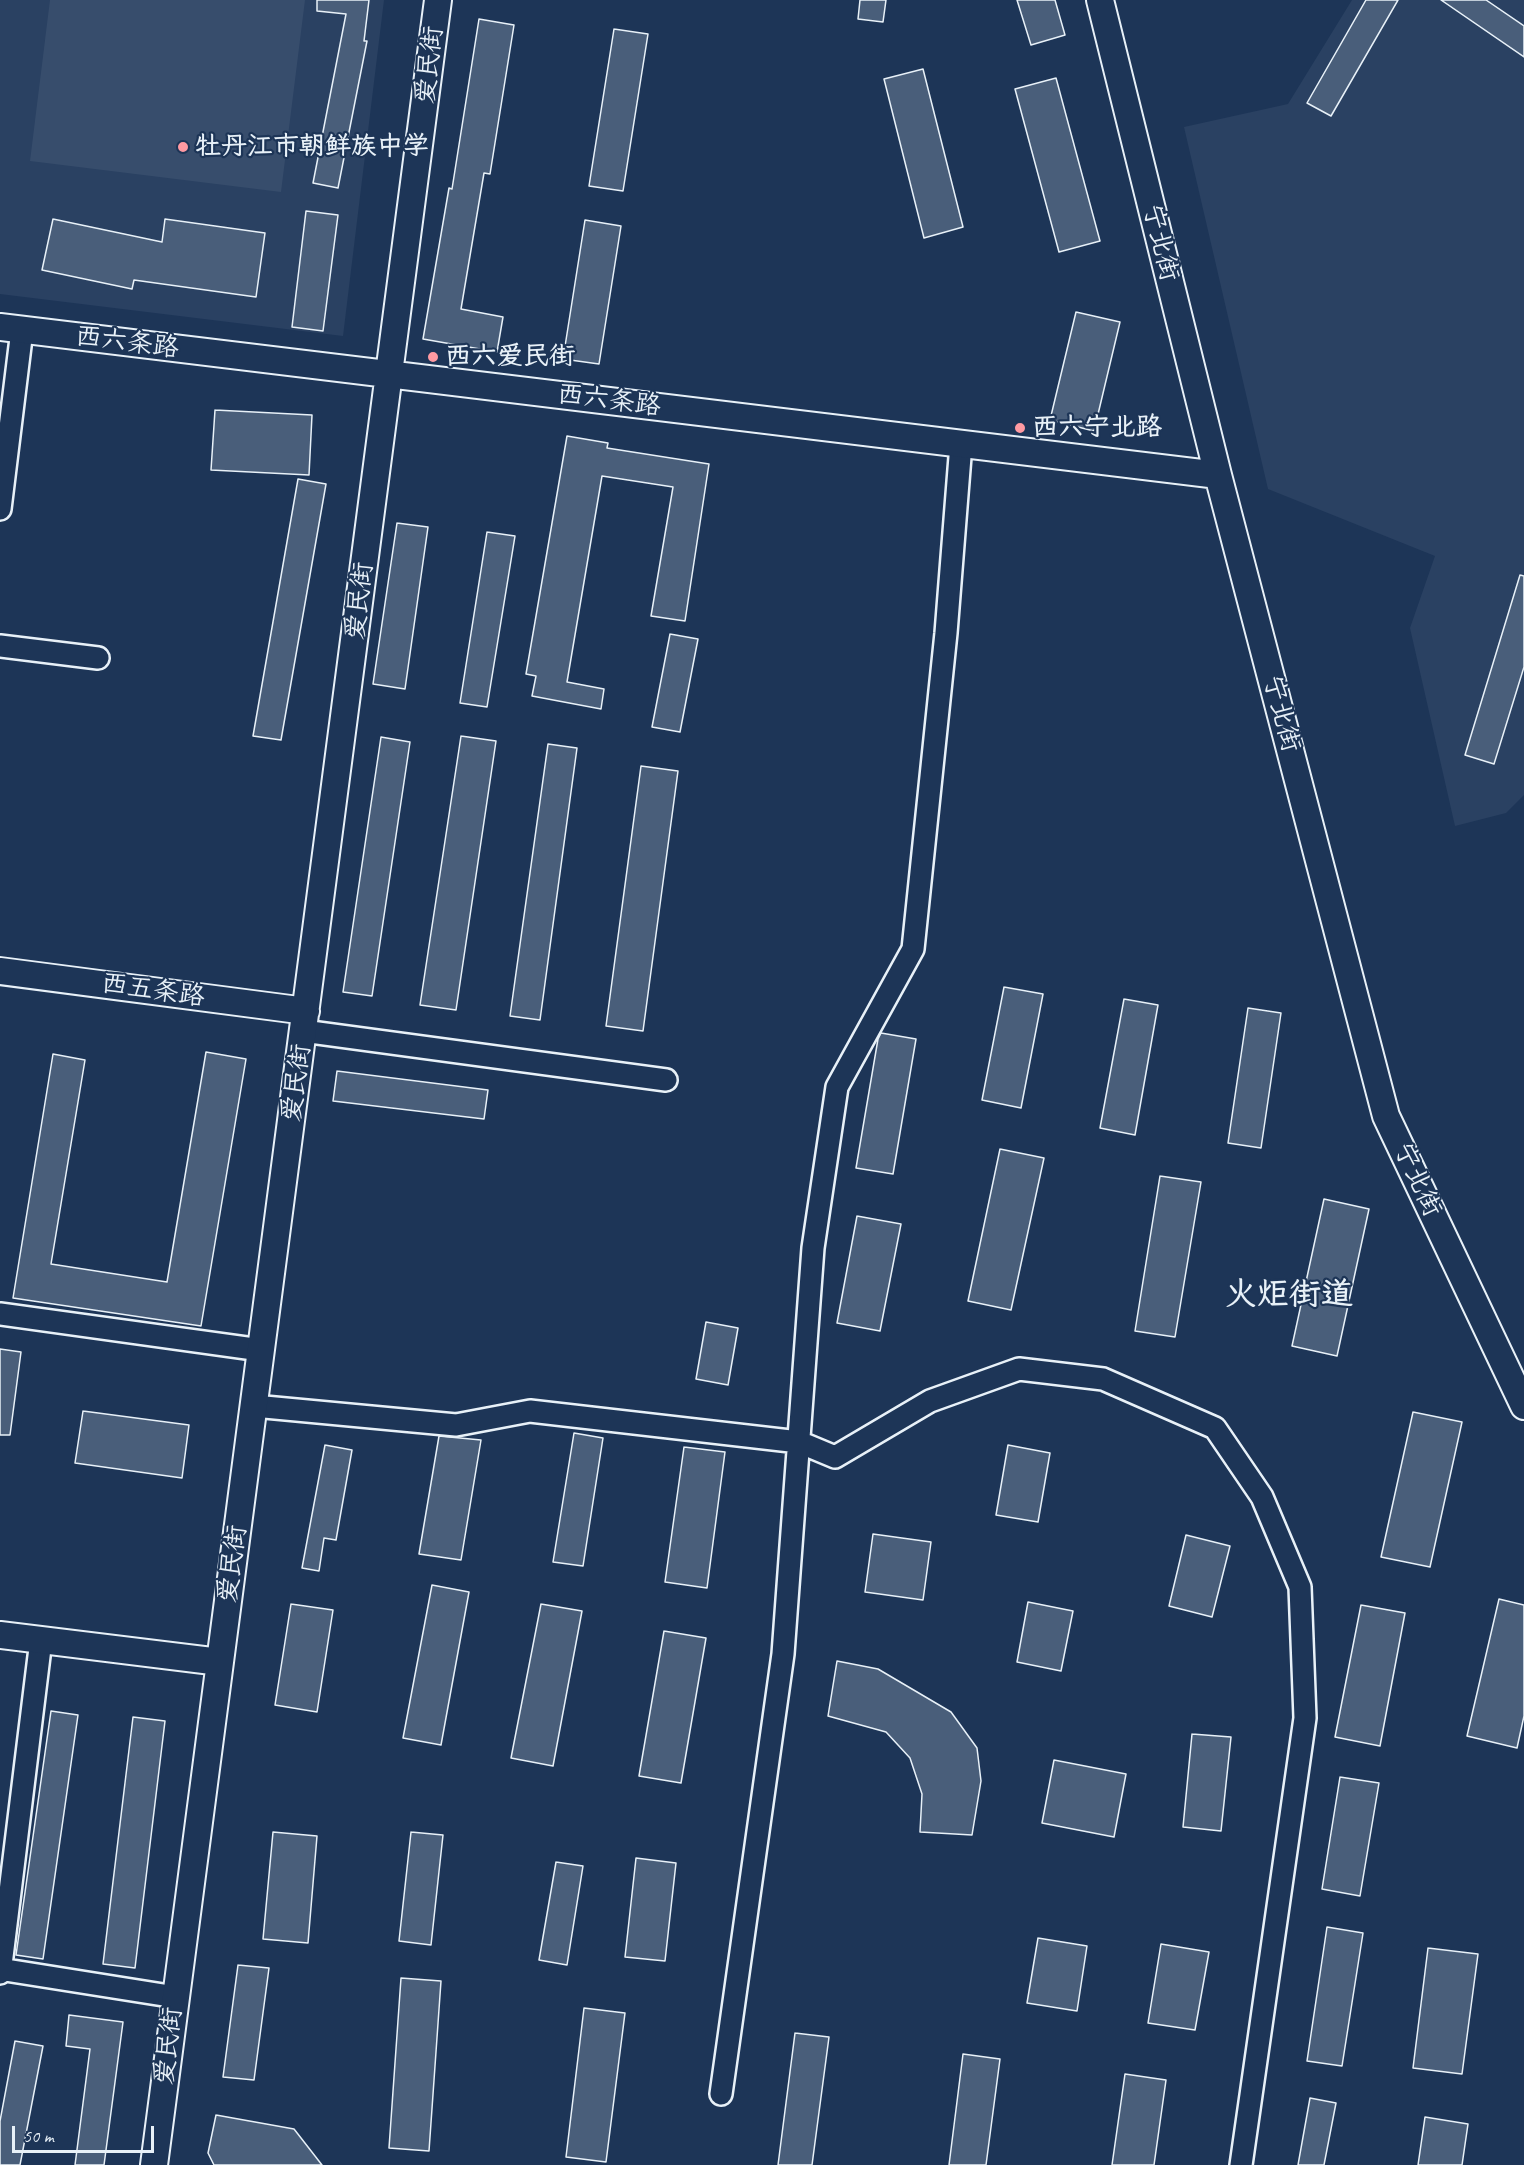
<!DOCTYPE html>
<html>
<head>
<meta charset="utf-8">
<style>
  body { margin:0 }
  #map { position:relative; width:1524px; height:2165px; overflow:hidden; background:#1d3557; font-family:Caveat,sans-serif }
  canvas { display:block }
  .scale { position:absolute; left:12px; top:2126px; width:142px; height:27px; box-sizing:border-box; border:3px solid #e8f1f8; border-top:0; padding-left:8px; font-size:18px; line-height:21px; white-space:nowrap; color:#e8f1f8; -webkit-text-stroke:4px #1d3557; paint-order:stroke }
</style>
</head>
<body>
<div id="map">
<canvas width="1524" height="2165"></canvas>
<div class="scale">50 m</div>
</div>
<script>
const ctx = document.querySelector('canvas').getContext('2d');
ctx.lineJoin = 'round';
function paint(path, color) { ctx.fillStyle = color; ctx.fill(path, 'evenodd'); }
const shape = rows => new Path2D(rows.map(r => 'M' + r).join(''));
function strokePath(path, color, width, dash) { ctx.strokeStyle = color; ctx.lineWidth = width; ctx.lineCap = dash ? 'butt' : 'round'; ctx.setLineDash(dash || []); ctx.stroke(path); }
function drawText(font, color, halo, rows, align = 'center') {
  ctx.font = font + ' Caveat,"LXGW WenKai TC",sans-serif'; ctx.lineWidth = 4.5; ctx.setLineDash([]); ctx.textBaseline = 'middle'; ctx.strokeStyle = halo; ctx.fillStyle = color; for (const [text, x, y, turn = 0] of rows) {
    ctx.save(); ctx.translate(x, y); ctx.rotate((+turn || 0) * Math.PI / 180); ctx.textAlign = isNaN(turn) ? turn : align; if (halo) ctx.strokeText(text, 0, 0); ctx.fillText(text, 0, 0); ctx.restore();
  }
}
const built = shape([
  [0,0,384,0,343,336,0,294],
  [1352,0,1524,0,1524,795,1506,813,1455,826,1410,628,1435,556,1268,489,1184,127,1288,104]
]);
const green = shape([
  [50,0,305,0,281,192,30,161]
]);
const building = shape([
  [317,0,369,0,364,41,367,41,338,188,313,183,346,14,317,11,317,0],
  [860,0,886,0,883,22,858,19,860,0],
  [1017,0,1055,0,1065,35,1031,45,1017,0],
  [1366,0,1398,0,1331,116,1307,103,1366,0],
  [1441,0,1486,0,1524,26,1524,57,1441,0],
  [479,19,514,25,490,174,484,173,461,309,503,317,497,352,423,339,449,188,452,189,479,19],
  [614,29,648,34,623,191,589,186,614,29],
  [923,69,963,227,924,238,884,79,923,69],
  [1056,78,1100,241,1059,252,1015,89,1056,78],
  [306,211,338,215,323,331,292,327,306,211],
  [53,219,162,242,165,219,265,233,256,297,134,280,132,289,42,270,53,219],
  [585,220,621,226,599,364,563,359,585,220],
  [1076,312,1120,322,1094,431,1050,420,1076,312],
  [215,410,312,415,309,475,211,470,215,410],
  [567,436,608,443,607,448,709,464,685,621,651,616,673,487,602,476,567,682,604,689,601,709,532,696,536,676,526,674,567,436],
  [298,479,326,484,281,740,253,736,298,479],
  [397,523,428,527,405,689,373,684,397,523],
  [487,532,515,536,487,707,460,703,487,532],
  [1520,575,1524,576,1524,667,1494,764,1465,755,1520,575],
  [670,634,698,639,680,732,652,727,670,634],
  [461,736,496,741,456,1010,420,1005,461,736],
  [381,737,410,742,372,996,343,992,381,737],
  [548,744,577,748,540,1020,510,1016,548,744],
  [641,766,678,771,643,1031,606,1026,641,766],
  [1004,987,1043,994,1021,1108,982,1100,1004,987],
  [1124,999,1158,1005,1135,1135,1100,1128,1124,999],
  [1248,1008,1281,1013,1261,1148,1228,1143,1248,1008],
  [881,1033,916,1039,893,1174,856,1168,878,1039,881,1033],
  [206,1052,246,1059,201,1326,13,1298,53,1054,85,1060,51,1264,167,1282,206,1052],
  [337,1071,488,1090,484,1119,333,1101,337,1071],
  [1000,1149,1044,1158,1011,1310,968,1301,1000,1149],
  [1160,1176,1201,1182,1175,1337,1135,1331,1160,1176],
  [1324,1199,1369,1209,1337,1356,1292,1346,1324,1199],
  [857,1216,901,1224,880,1331,837,1323,857,1216],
  [706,1322,738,1328,728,1385,696,1379,706,1322],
  [0,1349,21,1352,10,1435,0,1435,0,1349],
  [83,1411,189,1425,182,1478,75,1463,83,1411],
  [1413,1412,1462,1422,1430,1567,1381,1557,1413,1412],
  [574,1433,603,1438,583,1566,553,1562,574,1433],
  [439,1436,481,1440,461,1560,419,1554,439,1436],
  [325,1445,352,1450,336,1540,324,1538,319,1571,302,1568,325,1445],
  [1008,1445,1050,1453,1038,1522,996,1515,1008,1445],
  [684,1447,725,1452,707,1588,665,1582,684,1447],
  [873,1534,931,1542,923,1600,865,1592,873,1534],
  [1186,1535,1230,1546,1212,1617,1169,1606,1186,1535],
  [432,1585,469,1592,441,1745,403,1738,432,1585],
  [1499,1599,1524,1605,1524,1716,1517,1748,1467,1736,1499,1599],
  [1028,1602,1073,1611,1061,1671,1017,1662,1028,1602],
  [291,1604,333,1610,317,1712,275,1705,291,1604],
  [541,1604,582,1611,553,1766,511,1758,541,1604],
  [1361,1605,1405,1613,1380,1746,1335,1737,1361,1605],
  [664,1631,706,1638,681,1783,639,1776,664,1631],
  [837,1661,878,1669,951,1712,977,1748,981,1781,972,1835,920,1832,922,1794,910,1758,886,1732,828,1716,837,1661],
  [51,1711,78,1715,43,1959,16,1955,51,1711],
  [133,1717,165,1721,135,1968,103,1964,133,1717],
  [1192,1734,1231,1737,1221,1831,1183,1827,1192,1734],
  [1054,1760,1126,1774,1114,1837,1042,1823,1054,1760],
  [1340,1777,1379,1783,1360,1896,1322,1889,1340,1777],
  [273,1832,317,1836,308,1943,263,1939,273,1832],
  [411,1832,443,1835,431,1945,399,1941,411,1832],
  [636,1858,676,1863,665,1961,625,1957,636,1858],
  [556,1862,583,1866,567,1965,539,1960,556,1862],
  [1327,1927,1363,1933,1342,2066,1307,2061,1327,1927],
  [1038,1938,1087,1946,1077,2011,1027,2003,1038,1938],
  [1161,1944,1209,1952,1195,2030,1148,2023,1161,1944],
  [1428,1948,1478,1954,1462,2074,1413,2068,1428,1948],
  [238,1965,269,1968,254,2080,223,2077,238,1965],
  [401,1978,441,1981,429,2151,389,2148,401,1978],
  [584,2008,625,2013,606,2162,566,2157,584,2008],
  [69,2015,123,2022,104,2165,75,2165,90,2049,66,2046,69,2015],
  [795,2033,829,2037,812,2165,778,2165,795,2033],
  [15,2041,43,2046,20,2165,0,2165,0,2121,15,2041],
  [963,2054,1000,2059,986,2165,949,2165,963,2054],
  [1125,2074,1166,2080,1154,2165,1112,2165,1125,2074],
  [1310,2098,1336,2103,1324,2165,1298,2165,1310,2098],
  [216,2115,294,2129,322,2165,214,2165,208,2153,216,2115],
  [1425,2117,1468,2124,1462,2165,1418,2165,1425,2117]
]);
const minor = shape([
  [0,509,22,330],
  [0,646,98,658],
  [303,1031,666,1080],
  [0,1314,261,1350],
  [254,1406,456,1425,530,1411,799,1442,835,1457,930,1401,1019,1369,1103,1379,1215,1428,1262,1497,1300,1587,1305,1718,1241,2165],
  [0,1969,176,1997],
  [0,1973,41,1640],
  [721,2094,783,1654,813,1248,837,1087,913,949,946,633,961,444]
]);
const tertiary = shape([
  [1100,0,1218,475,1386,1116,1524,1406],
  [0,327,1218,475],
  [0,971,306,1011],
  [0,1635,220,1662],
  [154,2165,438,0]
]);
const markers = [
  [183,147,6,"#ff9aa2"],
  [433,357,6,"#ff9aa2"],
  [1020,428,6,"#ff9aa2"]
];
const streetNames = [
  ["爱民街",430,65,-83],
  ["宁北街",1160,243,76],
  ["西六条路",127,343,7],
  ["西六条路",609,401,7],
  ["爱民街",360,601,-83],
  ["宁北街",1281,714,75],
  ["西五条路",153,991,8],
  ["爱民街",297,1083,-82],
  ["宁北街",1417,1180,65],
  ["爱民街",233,1564,-82],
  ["爱民街",169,2046,-83]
];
const poiNames = [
  ["牡丹江市朝鲜族中学",195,147],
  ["西六爱民街",445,357],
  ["西六宁北路",1032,428]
];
const districtNames = [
  ["火炬街道",1289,1296]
];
paint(built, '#2a4162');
paint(green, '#374d6c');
paint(building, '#495e7a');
strokePath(building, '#e8f1f8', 1.5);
strokePath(minor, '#e8f1f8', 26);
strokePath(tertiary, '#e8f1f8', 30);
strokePath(minor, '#1d3557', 21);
strokePath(tertiary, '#1d3557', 26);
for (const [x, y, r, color] of markers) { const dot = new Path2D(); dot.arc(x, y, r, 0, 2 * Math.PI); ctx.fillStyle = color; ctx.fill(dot); strokePath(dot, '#1d3557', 2); }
drawText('26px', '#e8f1f8', '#1d3557', streetNames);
drawText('bold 26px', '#e8f1f8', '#1d3557', poiNames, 'left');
drawText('bold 32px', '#e8f1f8', '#1d3557', districtNames);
</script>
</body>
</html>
